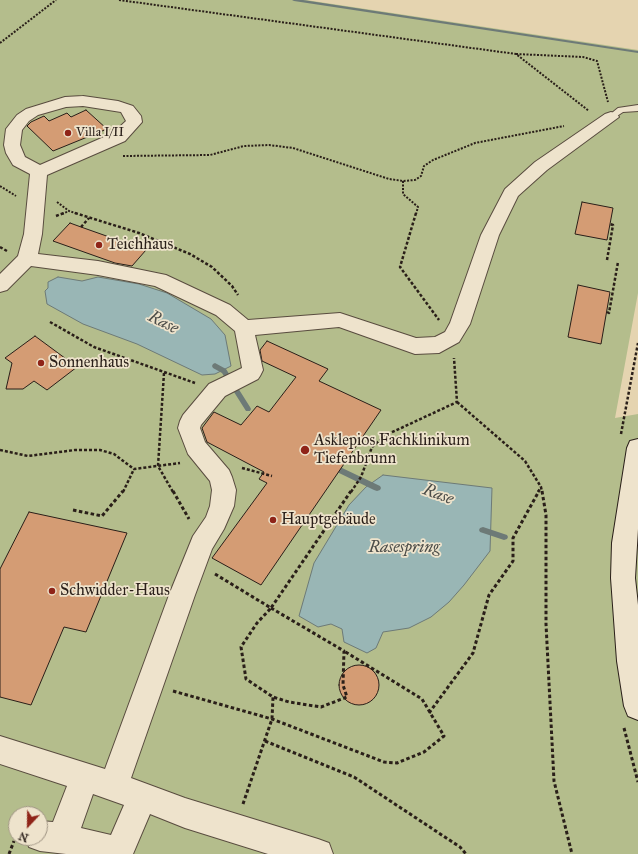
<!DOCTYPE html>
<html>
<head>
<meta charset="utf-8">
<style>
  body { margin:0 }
  #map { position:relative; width:638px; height:854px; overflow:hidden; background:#e5d4b0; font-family:"IM FELL Great Primer",serif }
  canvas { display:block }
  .north { position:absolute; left:8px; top:806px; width:40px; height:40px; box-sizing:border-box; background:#eee3cc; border:1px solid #a09584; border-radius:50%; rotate:202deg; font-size:11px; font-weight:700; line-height:16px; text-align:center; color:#2a1f19 }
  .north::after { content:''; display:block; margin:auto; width:14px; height:18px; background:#8f2418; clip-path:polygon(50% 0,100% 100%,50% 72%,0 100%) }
</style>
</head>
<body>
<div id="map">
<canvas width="638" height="854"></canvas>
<div class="north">N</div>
</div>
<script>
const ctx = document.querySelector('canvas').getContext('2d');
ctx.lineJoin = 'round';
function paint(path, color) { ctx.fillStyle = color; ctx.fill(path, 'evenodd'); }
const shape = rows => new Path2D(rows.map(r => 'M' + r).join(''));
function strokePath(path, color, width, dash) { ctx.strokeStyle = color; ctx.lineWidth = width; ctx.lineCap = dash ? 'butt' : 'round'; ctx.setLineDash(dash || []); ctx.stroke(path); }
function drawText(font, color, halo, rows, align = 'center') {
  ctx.font = font + ' "IM FELL Great Primer",serif'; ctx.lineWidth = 3.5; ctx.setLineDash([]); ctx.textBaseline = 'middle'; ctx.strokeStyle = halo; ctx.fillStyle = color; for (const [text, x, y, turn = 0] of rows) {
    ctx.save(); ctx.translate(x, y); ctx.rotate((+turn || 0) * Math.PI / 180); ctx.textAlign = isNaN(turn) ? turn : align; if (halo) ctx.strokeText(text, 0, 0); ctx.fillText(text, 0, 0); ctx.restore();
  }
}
const green = shape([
  [0,0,306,0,638,50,638,293,615,418,638,414,638,854,0,854],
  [16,814,40,814,40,838,16,838]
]);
const water = shape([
  [58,277,82,281,98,277,139,284,167,293,211,319,225,335,231,366,215,374,202,375,137,344,83,324,47,304,45,291,48,288,48,282,58,277],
  [383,475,492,488,490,551,464,585,449,602,431,617,409,628,383,632,376,648,367,653,344,642,342,629,331,624,318,627,299,616,314,563,349,505,366,487,383,475]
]);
const stream = shape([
  [292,0,303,0,638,51,638,53,294,1,292,0],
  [215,363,226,369,250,407,251,409,250,411,246,411,222,373,213,368,212,366,213,364,215,363],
  [340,467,380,486,381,488,380,490,377,491,374,490,337,472,336,470,337,468,340,467],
  [483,527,507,535,508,537,507,539,504,540,480,532,479,530,480,528,483,527]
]);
const building = shape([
  [86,110,107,129,53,151,27,126,31,122,44,116,49,121,67,113,71,117,86,110],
  [582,202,613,208,607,240,575,234,582,202],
  [70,223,81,227,146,250,132,266,115,263,53,241,70,223],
  [578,285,610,292,601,344,568,337,578,285],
  [35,336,77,367,47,390,34,381,23,389,6,389,12,363,5,358,35,336],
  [267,341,328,369,319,381,381,410,261,585,212,558,267,483,259,479,264,472,207,442,202,428,214,412,241,425,257,406,269,412,296,377,262,361,260,350,267,341],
  [29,512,127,533,86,632,64,627,31,705,0,697,0,569,29,512],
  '339 685a20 20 0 1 1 40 0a20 20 0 1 1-40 0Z'
]);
const pathFar2 = shape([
  [119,0,516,54,589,111],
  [0,43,56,0],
  [516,54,583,57,597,61,608,102],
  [123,156,210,155,244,146,269,145,293,148,389,179,403,181,415,180,421,176,424,166,433,160,475,143,564,126],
  [403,181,403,194,418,207,416,214],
  [0,186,16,196],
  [57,202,69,211,78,214],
  [62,214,69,211]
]);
const pathFar1 = shape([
  [75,213,139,233,190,254,212,267,232,286,238,295],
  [416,213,400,267,439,320],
  [56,216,64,213],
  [81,227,89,218],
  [0,247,7,251],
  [607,260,613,225,610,224],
  [607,312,609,313,618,262],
  [50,322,94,347,195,383],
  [164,373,158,466,173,492],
  [457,402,525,461,541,487,542,492],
  [621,434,638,343],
  [0,450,28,456,75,450,100,450,114,454,134,469,180,463],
  [242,468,272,476],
  [123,492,134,469],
  [351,492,361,477,372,447,386,435,457,402,454,358],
  [538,492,541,487]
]);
const path = shape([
  [173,491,189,519],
  [542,491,546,515,546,624,554,781,572,854],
  [73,510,102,516,123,491],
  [215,574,271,608,351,491],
  [271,608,344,651,343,685,347,697,321,707,289,702,273,697,246,679,241,647,257,623,271,608],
  [173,691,272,719,384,762,397,763,424,752,444,736,422,699,344,651],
  [429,713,473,653,489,595,513,561,513,538,539,491],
  [624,728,638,782],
  [265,741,354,777,460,847,466,854],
  [243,804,272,719,273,697],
  [9,854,14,841]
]);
const lane = shape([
  [638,105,638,111,623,112,611,120,607,117,618,108,638,105]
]);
const street = shape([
  [83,96,118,101,133,106,141,116,142,122,125,141,47,175,42,234,38,254,98,261,166,275,230,305,248,320,340,313,416,338,435,337,445,332,450,323,481,235,505,189,535,162,605,114,611,112,617,114,619,117,547,170,518,196,499,235,470,324,459,342,439,353,415,354,339,327,255,335,263,370,260,376,258,379,225,396,201,425,200,428,205,442,229,470,232,477,236,490,234,506,224,529,212,549,195,595,131,778,185,798,318,839,329,843,333,854,268,854,185,828,150,814,133,854,66,854,40,851,29,847,26,838,40,838,40,821,53,822,67,786,0,764,0,736,105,769,169,595,193,536,206,517,210,506,212,490,210,481,188,454,178,428,180,421,183,415,209,384,242,368,235,331,216,315,155,286,98,275,31,266,7,290,0,292,0,274,18,256,24,234,30,174,13,165,6,153,4,145,6,129,17,115,26,109,65,97,83,96],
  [83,106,121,112,126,121,113,133,40,165,25,157,20,145,22,130,29,121,38,115,66,107,83,106],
  [93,794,124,805,111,835,81,828,93,794]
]);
const secondary = shape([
  [638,439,638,529,635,578,638,605,638,720,628,716,624,706,617,661,611,578,612,543,627,448,630,441,638,439]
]);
const markers = [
  [68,133,4,"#8f2418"],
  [99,245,4,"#8f2418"],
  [41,363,4,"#8f2418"],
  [305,450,5,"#8f2418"],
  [273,520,4,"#8f2418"],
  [52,591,4,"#8f2418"]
];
const farPoinames = [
  ["Villa I/II",76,133]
];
const poiNames = [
  ["Teichhaus",107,245],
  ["Sonnenhaus",49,363],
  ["Asklepios Fachklinikum",314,441],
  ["Tiefenbrunn",314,459],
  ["Hauptgebäude",281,520],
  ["Schwidder-Haus",60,591]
];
const waterNames = [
  ["Rase",163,323,27],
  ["Rase",438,495,21],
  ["Rasespring",404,548]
];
paint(green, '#b4bd8c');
paint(water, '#99b6b5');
strokePath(water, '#6d7a77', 1);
paint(stream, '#6d7a77');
paint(building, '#d49c74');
strokePath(building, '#2a1f19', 1);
strokePath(lane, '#594c3f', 2);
strokePath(street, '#594c3f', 2);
strokePath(secondary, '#2a1f19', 2);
strokePath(pathFar2, '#2a1f19', 2, [2, 1.5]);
strokePath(pathFar1, '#2a1f19', 2.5, [3, 2]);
strokePath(path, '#2a1f19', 3, [3.5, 2.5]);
paint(lane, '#eee3cc');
paint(street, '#eee3cc');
paint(secondary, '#eee3cc');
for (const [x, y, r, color] of markers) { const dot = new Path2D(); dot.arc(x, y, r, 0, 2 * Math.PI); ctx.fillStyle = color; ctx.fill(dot); strokePath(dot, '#eee3cc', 1.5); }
drawText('13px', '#2a1f19', '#eee3cc', farPoinames, 'left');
drawText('16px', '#2a1f19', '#eee3cc', poiNames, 'left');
drawText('italic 17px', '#4b4c48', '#eee3cc', waterNames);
</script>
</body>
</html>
